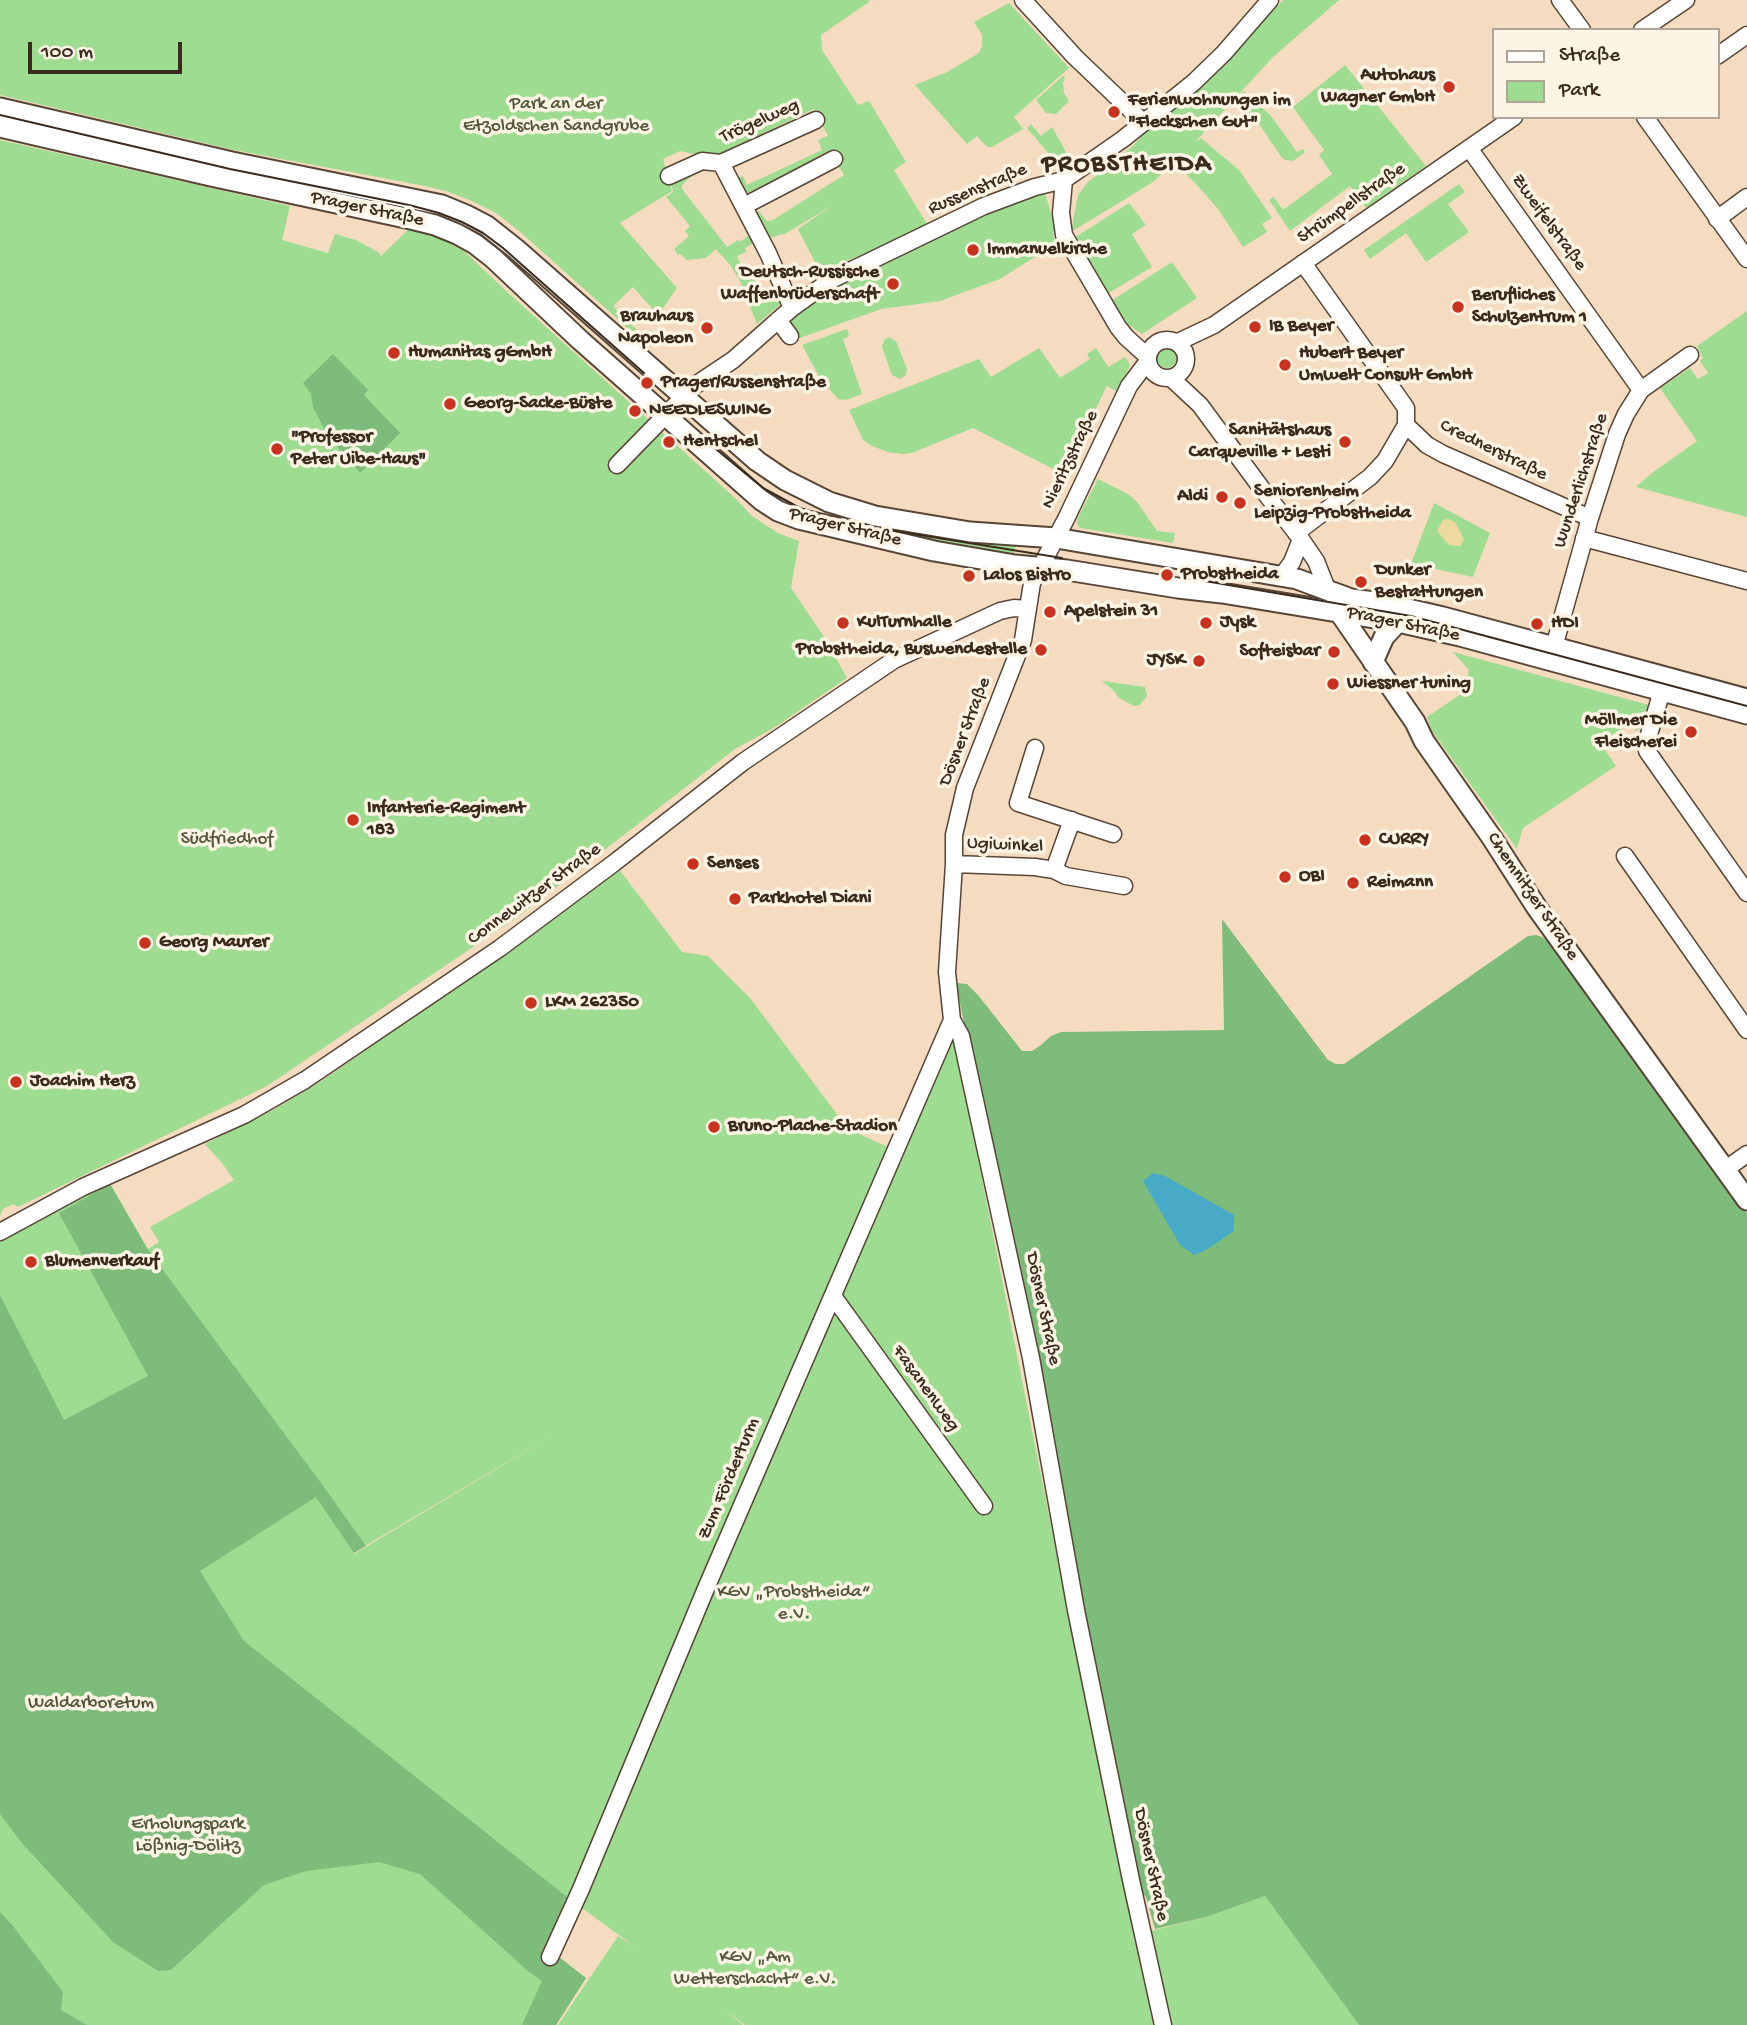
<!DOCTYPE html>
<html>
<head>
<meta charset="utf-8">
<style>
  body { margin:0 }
  #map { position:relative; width:1747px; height:2025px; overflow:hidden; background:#f5dbbf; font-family:"Gochi Hand",sans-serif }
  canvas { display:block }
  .legend { position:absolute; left:1492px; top:28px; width:228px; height:91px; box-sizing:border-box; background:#fcf5e5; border:2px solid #afa495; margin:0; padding:9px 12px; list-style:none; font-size:21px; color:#3b2a1e }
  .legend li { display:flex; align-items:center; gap:14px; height:35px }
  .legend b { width:35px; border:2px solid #afa495 }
  .scale { position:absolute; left:28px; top:42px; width:154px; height:32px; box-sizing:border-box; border:4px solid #3b2a1e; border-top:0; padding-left:9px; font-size:21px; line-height:24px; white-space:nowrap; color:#3b2a1e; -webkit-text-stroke:5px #fcf5e5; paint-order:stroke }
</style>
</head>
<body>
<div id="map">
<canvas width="1747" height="2025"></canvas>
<ul class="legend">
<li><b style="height:9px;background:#fff"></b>Straße</li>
<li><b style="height:19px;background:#9ddc91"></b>Park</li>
</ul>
<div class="scale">100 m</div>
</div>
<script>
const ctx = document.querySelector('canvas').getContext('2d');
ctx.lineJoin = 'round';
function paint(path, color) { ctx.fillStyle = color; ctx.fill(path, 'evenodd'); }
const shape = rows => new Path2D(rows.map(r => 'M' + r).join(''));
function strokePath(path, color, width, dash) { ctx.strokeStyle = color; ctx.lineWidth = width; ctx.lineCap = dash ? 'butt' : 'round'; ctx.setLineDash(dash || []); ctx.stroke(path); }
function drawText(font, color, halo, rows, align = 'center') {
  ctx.font = font + ' "Gochi Hand",sans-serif'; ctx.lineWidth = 7; ctx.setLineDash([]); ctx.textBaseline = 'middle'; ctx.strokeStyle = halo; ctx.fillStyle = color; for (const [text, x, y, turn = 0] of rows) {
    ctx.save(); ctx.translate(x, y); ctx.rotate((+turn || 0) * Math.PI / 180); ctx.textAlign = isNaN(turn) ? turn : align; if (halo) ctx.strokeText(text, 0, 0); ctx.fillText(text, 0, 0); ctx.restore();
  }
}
const green = shape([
  [0,0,869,0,869,2,821,35,822,50,858,105,869,101,906,162,894,170,927,224,868,252,820,272,798,229,833,205,783,235,782,234,767,239,755,212,759,211,767,221,773,220,844,175,836,162,835,152,745,194,738,178,743,176,747,185,822,150,818,140,828,136,814,109,712,158,680,151,663,159,672,191,620,223,677,288,658,315,633,287,613,306,644,337,641,340,518,230,496,213,472,201,446,191,420,185,234,150,0,95],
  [1283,0,1339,0,1273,57,1195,142,1201,138,1240,171,1272,218,1262,224,1267,232,1243,247,1218,209,1197,185,1174,162,1153,182,1071,232,1078,195,1087,183,1134,145,1149,128,1151,123,1200,88,1224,64],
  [1009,3,1069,68,1014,117,1023,129,992,147,987,147,977,136,967,144,915,85,947,72,979,53,982,46,982,35,974,22],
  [1345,65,1426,166,1366,208,1350,186,1290,231,1269,200,1274,197,1283,210,1332,174,1319,155,1324,150,1293,107],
  [1063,76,1065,77,1063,83,1064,93,1069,101,1056,114,1046,113,1036,100],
  [1244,91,1271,116,1297,152,1303,149,1305,152,1293,161,1285,160,1282,158,1257,121,1234,102],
  [1031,124,1041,136,1052,127,1071,161,1060,167,1027,128],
  [0,140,290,206,282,240,328,253,335,234,356,240,378,252,381,256,409,229,437,237,464,251,504,289,735,498,752,516,778,533,799,541,791,588,824,637,847,678,772,729,735,749,519,916,267,1086,18,1207,13,1204,3,1209,0,1216],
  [698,170,682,185,682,189,727,247,738,240,740,242,750,234,755,242,745,248,746,252,737,256,746,275,750,273,753,281,756,280,766,299,778,294,782,303,757,324,740,281,731,266,716,249,706,258,687,260,680,254,678,255,674,249,689,236,685,231,690,226,666,197,673,192,671,180],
  [1459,184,1465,192,1448,204,1469,232,1426,262,1406,233,1370,259,1364,250],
  [1045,193,1055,227,1053,236,1057,243,1000,279,940,301,881,309,797,339,790,319,834,286,981,212,1028,196],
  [1129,203,1146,225,1132,234,1152,267,1107,294,1074,238],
  [1172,262,1197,298,1142,334,1123,321,1111,301],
  [1747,311,1747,517,1636,487,1652,473,1697,441,1660,388,1690,368,1698,379,1708,373,1700,361,1703,358,1697,346],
  [847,329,849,336,843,339,862,394,846,400,838,399,820,378,802,345],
  [889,337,896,341,907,369,906,375,900,379,892,375,882,347,884,340],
  '1157 358a10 10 0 1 1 20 0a10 10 0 1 1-20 0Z',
  [1039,348,1060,378,1090,359,1087,354,1096,348,1108,367,1125,357,1130,365,1118,392,1107,386,1063,474,973,428,912,453,903,454,888,452,872,446,863,440,849,410,979,359,991,377],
  [1098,479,1128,494,1137,502,1157,531,1175,533,1173,543,1080,528,1077,524,1077,519],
  [1434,503,1490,533,1473,577,1411,564],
  [849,515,1016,540,1014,556,847,527],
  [1453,652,1649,705,1642,727,1636,731,1630,723,1600,743,1616,766,1523,828,1517,849,1432,731,1427,717,1464,692,1469,670],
  [1102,681,1145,687,1147,696,1140,705,1134,706,1119,698,1114,691],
  [618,868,682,952,708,956,750,998,848,1129,890,1148,951,1038,954,1038,1056,1551,1132,1913,1158,2025,745,2025,723,2009,743,2025,558,2025,618,1936,638,1949,582,1908,555,1954,586,1978,556,2025,0,2025,0,1232,108,1180,148,1249,159,1242,150,1227,234,1180,222,1163,205,1144,271,1111,320,1082,484,968],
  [570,1425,354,1554,353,1553],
  [1265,1896,1359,2025,1169,2025,1147,1932,1206,1917]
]);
const forest = shape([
  [333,354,368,390,364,395,400,433,360,473,328,436,313,407,311,394,303,383],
  [1222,919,1328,1060,1336,1064,1344,1064,1528,936,1536,935,1542,937,1547,940,1621,1034,1747,1213,1747,2025,1359,2025,1265,1896,1206,1917,1155,1929,1146,1897,1138,1888,956,983,967,984,978,995,1022,1051,1032,1051,1041,1045,1051,1036,1061,1032,1224,1030],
  [110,1184,148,1250,321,1483,366,1546,354,1553,316,1497,200,1571,244,1641,581,1908,555,1954,586,1978,556,2025,522,2025,542,1981,528,1971,420,1874,379,1862,306,1871,264,1885,171,1970,158,1971,113,1942,21,1842,0,1814,0,1295,64,1420,148,1376,59,1213],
  [0,1912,13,1926,63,1992,61,2010,87,2025,0,2025]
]);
const sand = shape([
  [1448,519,1455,522,1461,533,1464,540,1460,546,1449,545,1437,531,1443,520]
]);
const water = shape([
  [1153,1173,1165,1176,1234,1215,1234,1231,1206,1250,1194,1255,1180,1245,1143,1181]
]);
const minor = shape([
  [1023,0,1075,57,1143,122],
  [1560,0,1582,30],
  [1642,30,1686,0],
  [1717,56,1747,35],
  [1645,117,1747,259],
  [1469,148,1641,390],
  [721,163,816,120],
  [669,176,702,161,721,163,768,253,792,308],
  [1064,180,1061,213,1064,235,1118,327,1126,337,1148,357],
  [744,206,834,159],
  [1717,219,1747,197],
  [1303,263,1406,408,1406,425,1427,445,1443,454,1590,518],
  [778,320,790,336],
  '1148 359a19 19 0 1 1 38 0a19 19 0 1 1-38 0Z',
  [1178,342,1214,325,1514,117],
  [1148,361,1129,386,1066,519,1032,583,1023,640,965,788,954,835,954,864,947,972,952,1020,961,1036,1031,1358,1076,1610,1131,1880,1163,2025],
  [1171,378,1200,405,1262,489,1301,539,1316,561,1327,589],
  [617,465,694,386,733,360,792,308,831,280,984,206,1035,187,1064,180,1123,139,1193,83,1224,53,1270,0],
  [1296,533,1370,477,1385,461,1406,425],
  [1584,538,1747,581],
  [1282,576,1292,562,1301,539],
  [1554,647,1590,518,1617,434,1626,414,1641,390,1690,355],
  [1662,691,1647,741,1647,751,1747,893],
  [1035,748,1018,803,1113,834],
  [1625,856,1747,1030],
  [954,864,1035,867,1054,870,1066,876,1124,886],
  [1054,870,1072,820],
  [1726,1169,1747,1154],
  [0,1232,83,1187,244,1115,305,1080,500,948,614,863,743,762,894,660,1000,611,1014,608,1028,609],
  [833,1296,984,1506],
  [550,1957,581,1889,707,1586,952,1020]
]);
const major = shape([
  [0,108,232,162,442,205,466,215,487,226,516,249,757,461,785,480,829,502,875,516,970,532,1056,538,1297,579,1351,599,1382,603,1443,617,1747,699],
  [0,127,211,176,415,220,435,225,457,234,475,244,493,258,580,340,761,500,778,511,799,519,934,551,1015,565,1067,570,1178,588,1222,593,1398,622,1460,636,1747,714],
  [1335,606,1415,722,1424,741,1492,838,1537,908,1747,1200],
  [1373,662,1384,637,1398,622]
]);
const tram = shape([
  [0,115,230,169,409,205,439,213,462,222,483,233,503,248,644,373],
  [711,445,763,488,798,507,824,517,845,523,1062,558],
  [1199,580,1411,616,1747,706]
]);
const markers = [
  [1449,87,7,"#c8321e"],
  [1114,112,7,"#c8321e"],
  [973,250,7,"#c8321e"],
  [893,284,7,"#c8321e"],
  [1458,307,7,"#c8321e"],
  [1255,327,7,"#c8321e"],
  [707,328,7,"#c8321e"],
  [394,353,7,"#c8321e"],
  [1285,365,7,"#c8321e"],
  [647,383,7,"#c8321e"],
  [450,404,7,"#c8321e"],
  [635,411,7,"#c8321e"],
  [669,442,7,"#c8321e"],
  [1345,442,7,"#c8321e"],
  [277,449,7,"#c8321e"],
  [1222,497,7,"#c8321e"],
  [1240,503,7,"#c8321e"],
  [1167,575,7,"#c8321e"],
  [969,576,7,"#c8321e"],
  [1361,582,7,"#c8321e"],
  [1050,612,7,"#c8321e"],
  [843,623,7,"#c8321e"],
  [1206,623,7,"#c8321e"],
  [1537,624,7,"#c8321e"],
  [1041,650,7,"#c8321e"],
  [1334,652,7,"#c8321e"],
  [1199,661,7,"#c8321e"],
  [1333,684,7,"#c8321e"],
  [1691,732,7,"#c8321e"],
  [353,820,7,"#c8321e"],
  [1365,840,7,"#c8321e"],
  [693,864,7,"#c8321e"],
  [1285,877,7,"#c8321e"],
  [1353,883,7,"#c8321e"],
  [735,899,7,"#c8321e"],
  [145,943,7,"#c8321e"],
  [531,1003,7,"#c8321e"],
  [16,1082,7,"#c8321e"],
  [714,1127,7,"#c8321e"],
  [31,1262,7,"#c8321e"]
];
const poiNames = [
  ["Autohaus",1435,76,"right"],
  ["Wagner GmbH",1435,98,"right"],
  ["Ferienwohnungen im",1128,101],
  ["\"Fleckschen Gut\"",1128,123],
  ["Immanuelkirche",987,250],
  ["Deutsch-Russische",879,273,"right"],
  ["Waffenbrüderschaft",879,295,"right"],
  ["Berufliches",1472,296],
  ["Schulzentrum 1",1472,318],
  ["Brauhaus",693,317,"right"],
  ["Napoleon",693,339,"right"],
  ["IB Beyer",1269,327],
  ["Humanitas gGmbH",408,353],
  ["Hubert Beyer",1299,354],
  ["Umwelt Consult GmbH",1299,376],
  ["Prager/Russenstraße",661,383],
  ["Georg-Sacke-Büste",464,404],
  ["NEEDLESWING",649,411],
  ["Sanitätshaus",1331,431,"right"],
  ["Carqueville + Lesti",1331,453,"right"],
  ["\"Professor",291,438],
  ["Peter Uibe-Haus\"",291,460],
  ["Hentschel",683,442],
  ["Seniorenheim",1254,492],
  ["Leipzig-Probstheida",1254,514],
  ["Aldi",1208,497,"right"],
  ["Dunker",1375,571],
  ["Bestattungen",1375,593],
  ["Probstheida",1181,575],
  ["Lalos Bistro",983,576],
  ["Apelstein 31",1064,612],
  ["KulTurnhalle",857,623],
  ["Jysk",1220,623],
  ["HDI",1551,624],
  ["Probstheida, Buswendestelle",1027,650,"right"],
  ["Softeisbar",1320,652,"right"],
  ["JYSK",1185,661,"right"],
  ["Wiessner tuning",1347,684],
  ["Möllmer Die",1677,721,"right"],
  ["Fleischerei",1677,743,"right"],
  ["Infanterie-Regiment",367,809],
  ["183",367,831],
  ["CURRY",1379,840],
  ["Senses",707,864],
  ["OBI",1299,877],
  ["Reimann",1367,883],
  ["Parkhotel Diani",749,899],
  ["Georg Maurer",159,943],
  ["LKM 262350",545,1003],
  ["Joachim Herz",30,1082],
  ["Bruno-Plache-Stadion",728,1127],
  ["Blumenverkauf",45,1262]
];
const parkNames = [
  ["Park an der",556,105],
  ["Etzoldschen Sandgrube",556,127],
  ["Südfriedhof",227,840],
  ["KGV „Probstheida“",794,1593],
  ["e.V.",794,1615],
  ["Waldarboretum",91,1704],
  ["Erholungspark",188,1825],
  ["Lößnig-Dölitz",188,1847],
  ["KGV „Am",755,1958],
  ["Wetterschacht“ e.V.",755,1980]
];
const streetNames = [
  ["Trögelweg",760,122,-24],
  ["Russenstraße",978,190,-23],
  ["Strümpellstraße",1352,204,-35],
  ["Prager Straße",367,210,12],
  ["Zweifelstraße",1548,223,54],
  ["Crednerstraße",1493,451,26],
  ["Nieritzstraße",1071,460,-64],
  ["Wunderlichstraße",1582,481,-72],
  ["Prager Straße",845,528,14],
  ["Prager Straße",1403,625,12],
  ["Dösner Straße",966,732,-69],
  ["Ugiwinkel",1005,846,3],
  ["Connewitzer Straße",535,895,-36],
  ["Chemnitzer Straße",1532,897,56],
  ["Dösner Straße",1042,1309,78],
  ["Fasanenweg",925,1389,54],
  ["Zum Förderturm",730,1479,-67],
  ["Dösner Straße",1150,1865,78]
];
const districtNames = [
  ["PROBSTHEIDA",1127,166]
];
paint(green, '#9ddc91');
paint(forest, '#7ebc7b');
paint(sand, '#eeda9e');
paint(water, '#49aac8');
strokePath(minor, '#574536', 19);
strokePath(major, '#574536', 23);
strokePath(minor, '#fff', 16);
strokePath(major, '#fff', 19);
strokePath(tram, '#3b2a1e', 2);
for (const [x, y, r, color] of markers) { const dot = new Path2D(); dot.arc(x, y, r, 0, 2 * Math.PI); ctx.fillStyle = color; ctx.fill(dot); strokePath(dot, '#fcf5e5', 2.5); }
drawText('bold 19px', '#3b2a1e', '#fcf5e5', poiNames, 'left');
drawText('19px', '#54563b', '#fcf5e5', parkNames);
drawText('19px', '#3b2a1e', '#fcf5e5', streetNames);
ctx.letterSpacing = '2px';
drawText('bold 26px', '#3b2a1e', '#fcf5e5', districtNames);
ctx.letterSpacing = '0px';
</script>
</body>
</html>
